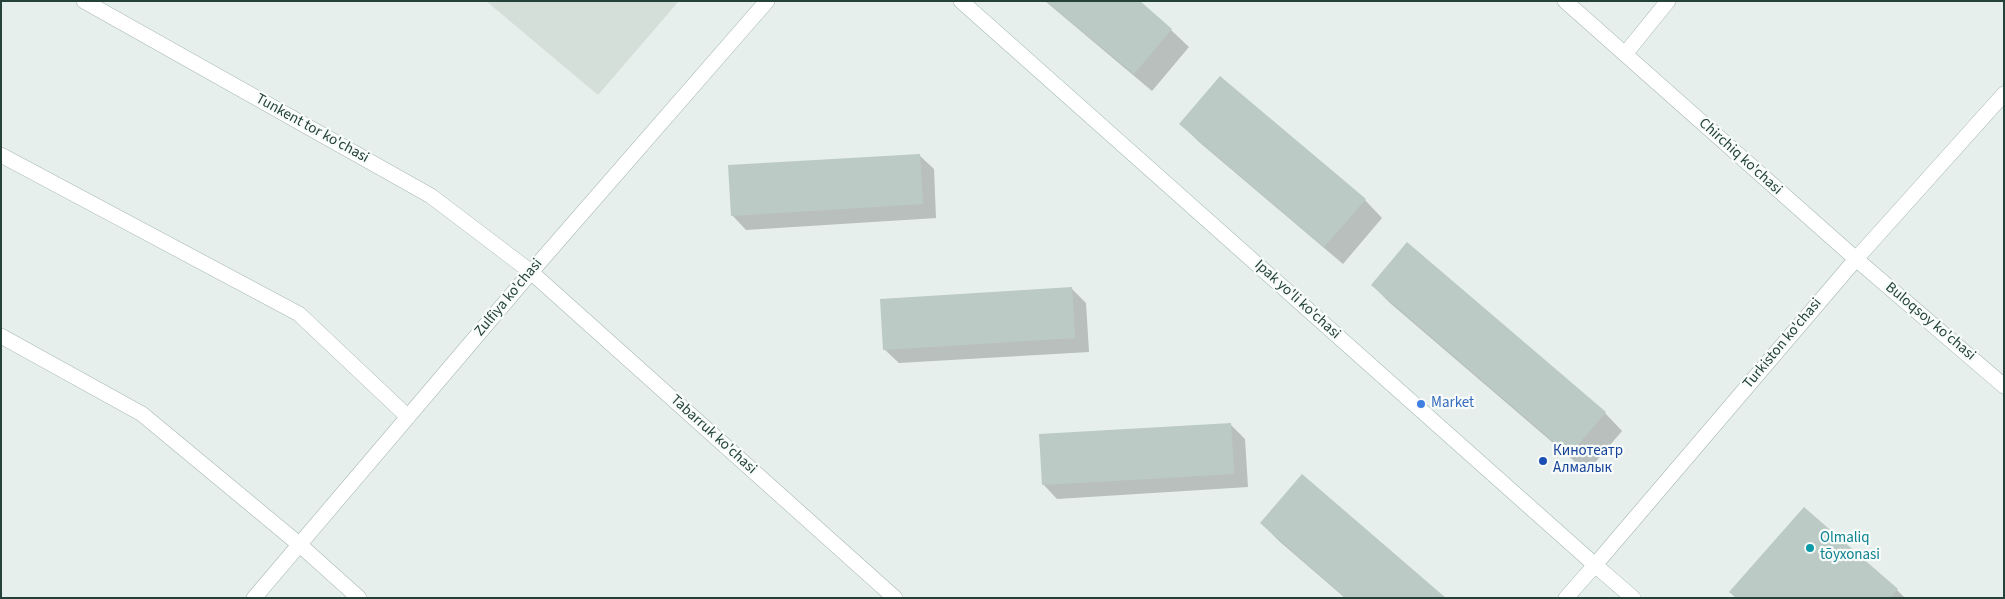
<!DOCTYPE html>
<html>
<head>
<meta charset="utf-8">
<style>
  body { margin:0 }
  #map { position:relative; width:2005px; height:599px; overflow:hidden; background:#e6efeb; font-family:"Source Sans 3",sans-serif }
  canvas { display:block }
  .frame { position:absolute; inset:0; border:2px solid #24423a; pointer-events:none }
</style>
</head>
<body>
<div id="map">
<canvas width="2005" height="599"></canvas>
<div class="frame"></div>
</div>
<script>
const ctx = document.querySelector('canvas').getContext('2d');
ctx.lineJoin = 'round';
function paint(path, color) { ctx.fillStyle = color; ctx.fill(path, 'evenodd'); }
const shape = rows => new Path2D(rows.map(r => 'M' + r).join(''));
function strokePath(path, color, width, dash) { ctx.strokeStyle = color; ctx.lineWidth = width; ctx.lineCap = dash ? 'butt' : 'round'; ctx.setLineDash(dash || []); ctx.stroke(path); }
function drawText(font, color, halo, rows, align = 'center') {
  ctx.font = font + ' "Source Sans 3",sans-serif'; ctx.lineWidth = 4.5; ctx.setLineDash([]); ctx.textBaseline = 'middle'; ctx.strokeStyle = halo; ctx.fillStyle = color; for (const [text, x, y, turn = 0] of rows) {
    ctx.save(); ctx.translate(x, y); ctx.rotate((+turn || 0) * Math.PI / 180); ctx.textAlign = isNaN(turn) ? turn : align; if (halo) ctx.strokeText(text, 0, 0); ctx.fillText(text, 0, 0); ctx.restore();
  }
}
const built = shape([
  [486,1,679,1,598,95]
]);
const shadow = shape([
  [1045,1,1138,1,1171,30,1189,47,1152,91],
  [1181,124,1365,200,1382,218,1343,264,1199,142],
  [919,155,934,169,936,218,746,230,732,215],
  [1372,285,1605,413,1622,431,1587,472,1390,303],
  [1072,289,1086,303,1089,352,899,363,884,349],
  [1230,424,1245,439,1248,487,1057,499,1043,484],
  [1805,509,1897,590,1905,598,1737,598],
  [1261,523,1444,598,1345,598,1279,541]
]);
const building = shape([
  [1046,1,1140,1,1172,29,1134,74],
  [1220,76,1366,199,1324,247,1179,124],
  [920,154,923,204,731,216,728,165],
  [1407,242,1606,412,1569,455,1371,285],
  [1072,287,1075,338,883,350,880,299],
  [1231,423,1234,474,1042,485,1039,434],
  [1302,474,1446,598,1346,598,1260,523],
  [1804,507,1898,589,1890,598,1736,598,1729,592]
]);
const minor = shape([
  [84,1,431,196,531,272,895,598],
  [1565,1,1856,259,2004,386],
  [1625,54,1668,1],
  [1,155,299,314,408,417],
  [1,336,142,414,300,545,359,598],
  [254,598,531,272,767,1],
  [1633,598,1595,565,1856,259,2004,94]
]);
const secondary = shape([
  [961,1,1595,565,1566,598]
]);
const markers = [
  [1421,404,5,"#3f7fe0"],
  [1543,461,5,"#1a4fb4"],
  [1810,548,5,"#0f9aa8"]
];
const streetNames = [
  ["Tunkent tor ko'chasi",312,129,29],
  ["Chirchiq ko'chasi",1740,157,42],
  ["Zulfiya ko'chasi",509,298,-50],
  ["Ipak yo'li ko'chasi",1297,300,42],
  ["Buloqsoy ko'chasi",1930,322,40],
  ["Turkiston ko'chasi",1783,344,-50],
  ["Tabarruk ko'chasi",713,435,42]
];
const shopNames = [
  ["Market",1431,404]
];
const transitNames = [
  ["Кинотеатр",1553,452],
  ["Алмалык",1553,469]
];
const cultureNames = [
  ["Olmaliq",1820,539],
  ["tõyxonasi",1820,556]
];
paint(built, '#d4dfda');
paint(shadow, '#0003');
paint(building, '#bbcac4');
strokePath(minor, '#a8b8b2', 16);
strokePath(secondary, '#a4bbb3', 16);
strokePath(minor, '#fff', 15);
strokePath(secondary, '#fff', 15);
for (const [x, y, r, color] of markers) { const dot = new Path2D(); dot.arc(x, y, r, 0, 2 * Math.PI); ctx.fillStyle = color; ctx.fill(dot); strokePath(dot, '#f7fbf9', 2); }
drawText('15px', '#24423a', '#f7fbf9', streetNames);
drawText('15px', '#366cbe', '#f7fbf9', shopNames, 'left');
drawText('15px', '#164399', '#f7fbf9', transitNames, 'left');
drawText('15px', '#0d838f', '#f7fbf9', cultureNames, 'left');
</script>
</body>
</html>
